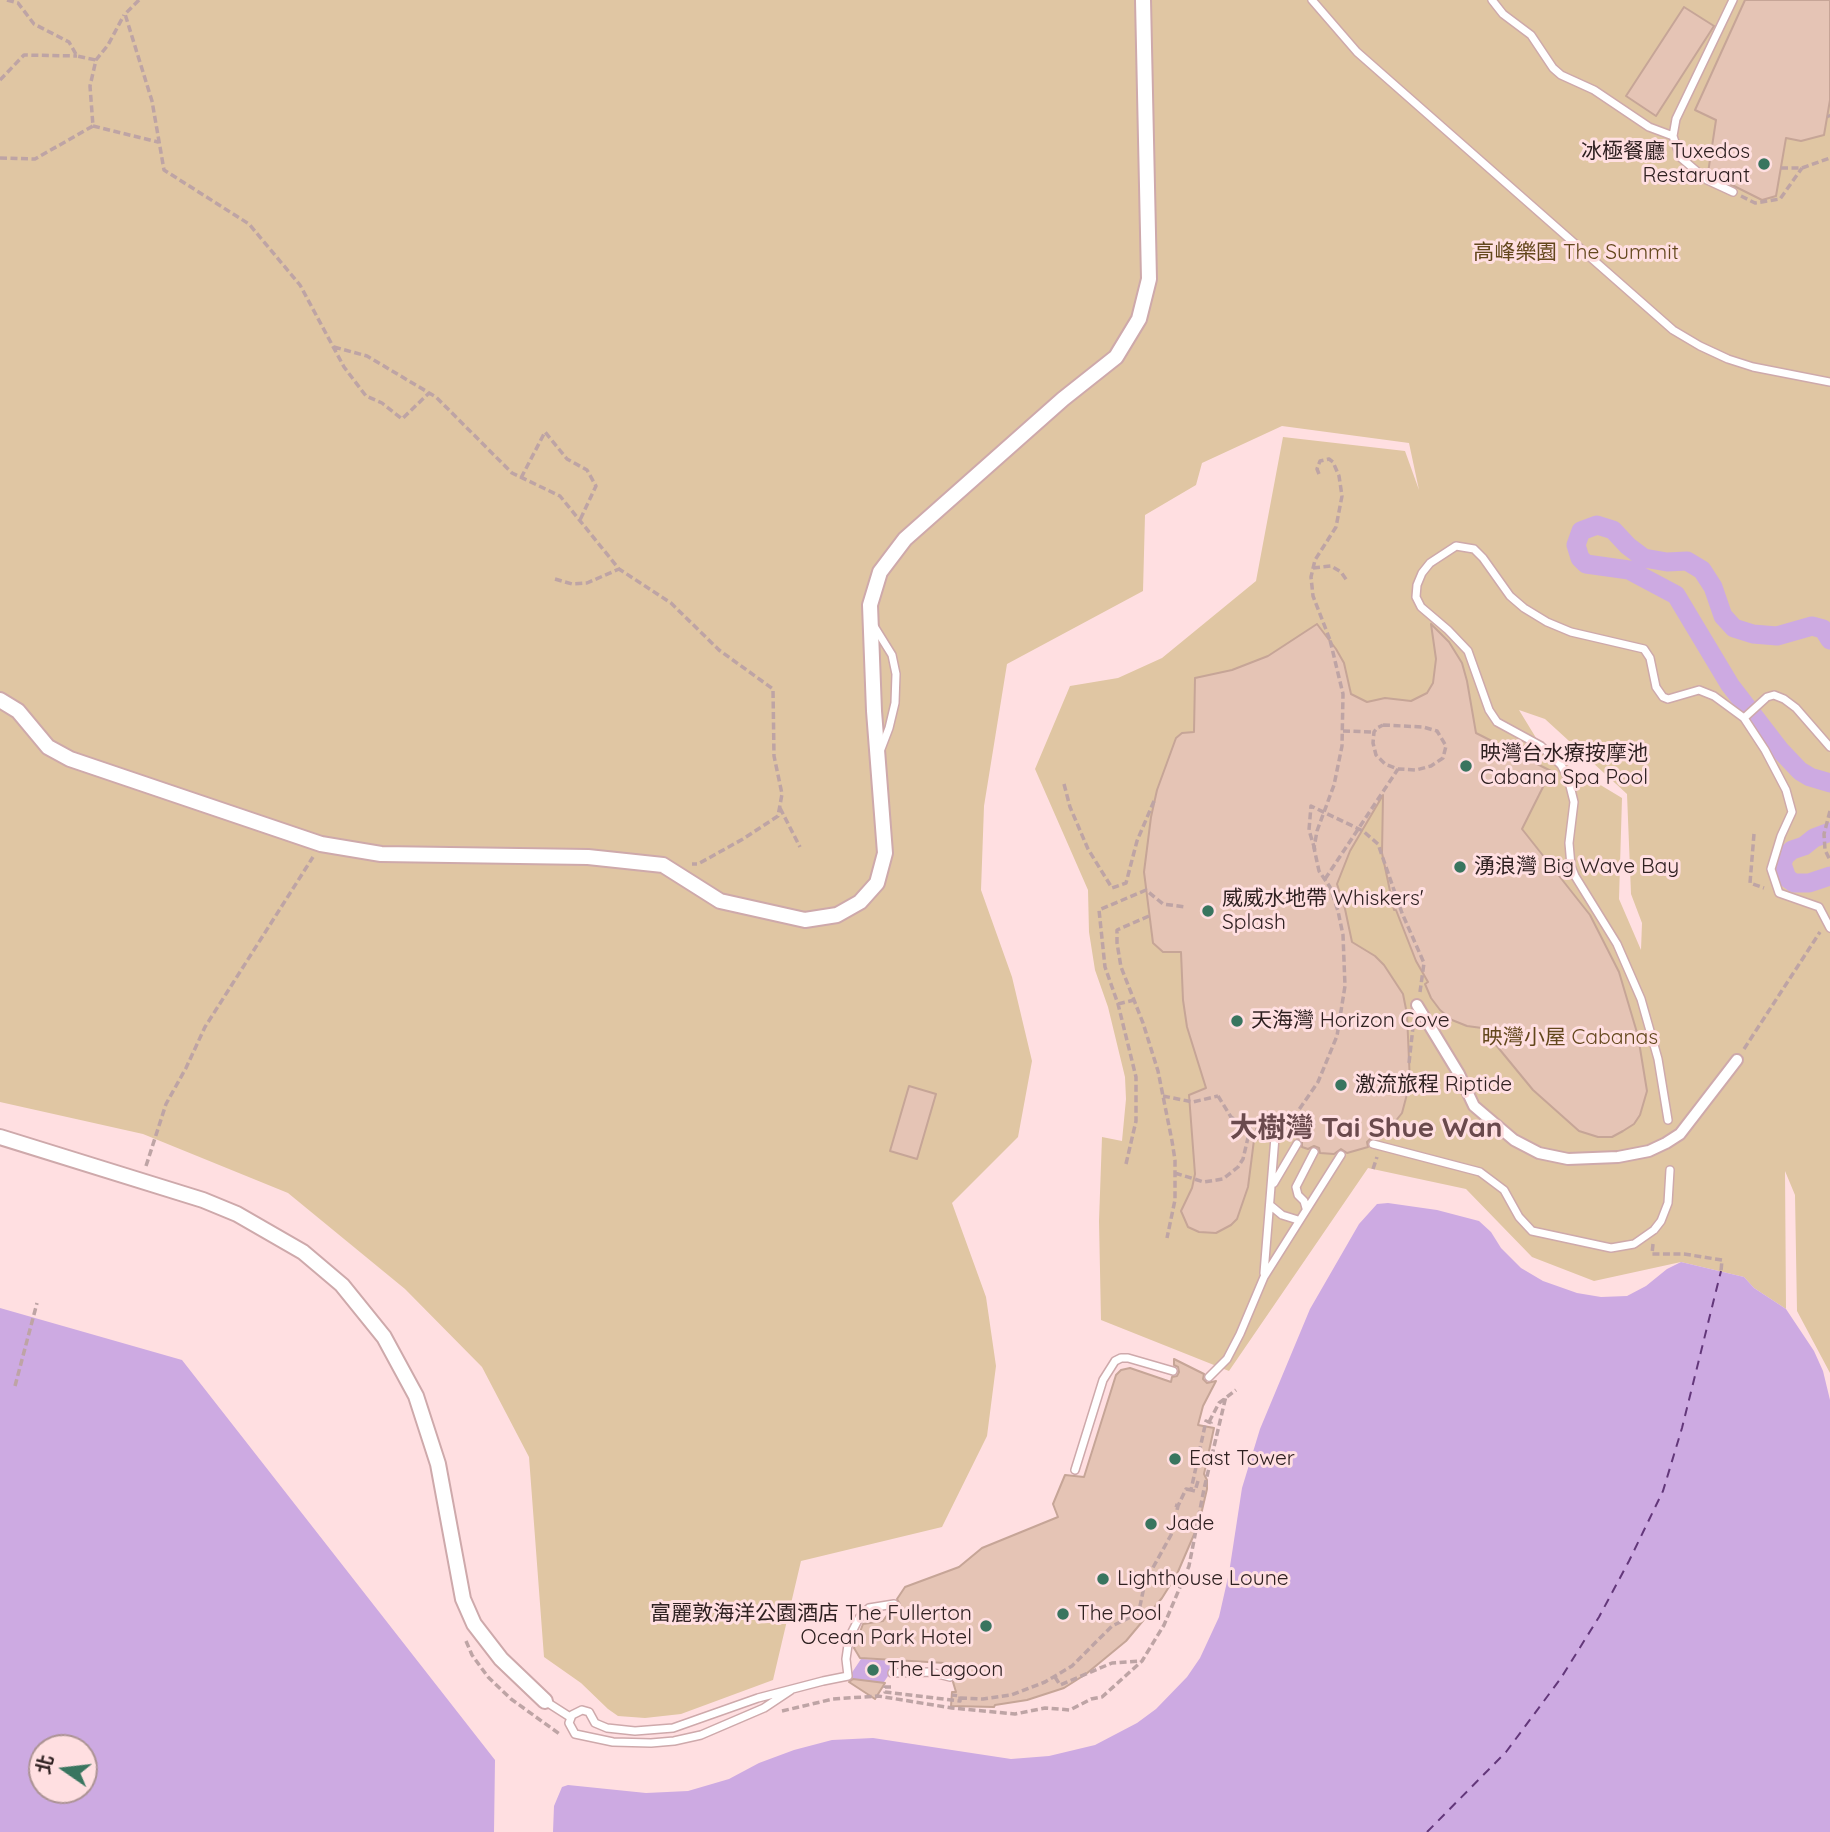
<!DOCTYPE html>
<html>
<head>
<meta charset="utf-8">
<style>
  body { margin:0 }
  #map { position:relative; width:1830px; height:1832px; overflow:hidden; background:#ffdfe1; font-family:Quicksand,"Noto Sans TC",sans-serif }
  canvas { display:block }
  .north { position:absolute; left:28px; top:1734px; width:70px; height:70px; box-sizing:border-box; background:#ffdfe1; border:2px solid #ac9394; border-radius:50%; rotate:284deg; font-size:19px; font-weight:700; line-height:28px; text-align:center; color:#2f2121 }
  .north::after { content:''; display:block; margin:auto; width:24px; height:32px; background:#39755f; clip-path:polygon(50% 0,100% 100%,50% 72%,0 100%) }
</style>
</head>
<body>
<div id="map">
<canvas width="1830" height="1832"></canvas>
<div class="north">北</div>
</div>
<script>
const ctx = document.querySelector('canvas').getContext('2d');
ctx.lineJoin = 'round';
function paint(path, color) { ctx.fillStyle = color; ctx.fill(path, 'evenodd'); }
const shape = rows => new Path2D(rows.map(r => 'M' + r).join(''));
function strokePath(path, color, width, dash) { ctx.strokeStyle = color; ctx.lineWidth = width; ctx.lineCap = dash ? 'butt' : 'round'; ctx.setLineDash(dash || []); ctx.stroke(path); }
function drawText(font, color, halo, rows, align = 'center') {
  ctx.font = font + ' Quicksand,"Noto Sans TC",sans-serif'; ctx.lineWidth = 6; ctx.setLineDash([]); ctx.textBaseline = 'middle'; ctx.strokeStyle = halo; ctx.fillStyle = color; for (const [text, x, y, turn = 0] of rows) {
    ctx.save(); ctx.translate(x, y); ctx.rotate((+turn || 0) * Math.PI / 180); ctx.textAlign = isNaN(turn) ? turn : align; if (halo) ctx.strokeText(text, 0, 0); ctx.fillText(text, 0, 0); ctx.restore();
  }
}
const green = shape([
  [0,0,1830,0,1830,1373,1797,1311,1795,1195,1785,1171,1786,1309,1754,1288,1744,1277,1681,1262,1594,1281,1532,1257,1466,1189,1368,1168,1229,1371,1101,1320,1099,1221,1102,1137,1122,1141,1126,1099,1125,1077,1108,1007,1095,970,1089,932,1088,890,1035,769,1070,686,1118,678,1162,658,1256,581,1283,437,1405,451,1419,490,1409,443,1282,426,1202,463,1196,485,1145,515,1143,591,1007,664,984,806,981,890,1012,977,1032,1061,1018,1137,952,1203,986,1297,996,1366,987,1436,942,1527,801,1561,773,1680,681,1714,645,1718,618,1716,608,1709,581,1683,544,1657,529,1457,482,1367,405,1289,288,1193,143,1134,0,1102],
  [1519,710,1545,719,1627,794,1631,894,1642,923,1641,950,1619,899,1622,798,1544,751]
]);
const water = shape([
  [1388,1203,1437,1210,1479,1221,1491,1232,1501,1248,1521,1268,1543,1281,1577,1293,1601,1297,1627,1296,1646,1286,1667,1269,1681,1262,1744,1277,1754,1288,1786,1309,1814,1351,1823,1371,1830,1400,1830,1832,553,1832,554,1806,562,1787,568,1785,646,1793,688,1791,729,1779,759,1763,794,1750,832,1740,873,1738,1011,1759,1049,1756,1095,1745,1137,1723,1156,1709,1187,1677,1200,1658,1219,1617,1229,1573,1242,1488,1260,1429,1310,1309,1359,1224,1377,1204],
  [0,1308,182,1360,495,1760,494,1832,0,1832],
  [42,1748,84,1748,84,1790,42,1790],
  [861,1659,898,1661,874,1697,847,1680]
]);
const canal = shape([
  [1830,640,1823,629,1812,626,1777,636,1753,634,1734,628,1723,616,1713,587,1702,570,1687,561,1667,562,1644,558,1628,546,1613,530,1597,525,1581,531,1576,545,1580,558,1586,564,1629,570,1676,595,1730,685,1780,750,1800,771,1810,777,1830,783],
  [1830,832,1814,838,1804,846,1792,850,1785,856,1782,864,1787,878,1794,883,1809,883,1830,876]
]);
const ferry = shape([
  [1427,1832,1506,1752,1561,1678,1599,1617,1629,1561,1663,1491,1682,1428,1721,1271]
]);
const building = shape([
  [1745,0,1830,0,1830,100,1824,135,1801,141,1786,138,1776,196,1762,200,1708,173,1716,120,1695,110,1745,0],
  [1684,7,1714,26,1656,116,1626,96,1684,7],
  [1317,624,1336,649,1344,663,1351,694,1367,702,1385,698,1411,701,1427,693,1433,683,1436,659,1431,624,1449,642,1462,663,1467,681,1476,733,1551,771,1522,829,1590,915,1619,972,1638,1036,1647,1091,1640,1115,1634,1124,1623,1131,1612,1137,1598,1137,1579,1131,1533,1090,1482,1028,1467,1026,1452,1020,1440,1010,1431,998,1425,984,1428,982,1416,961,1396,910,1394,910,1382,853,1383,795,1350,851,1337,884,1345,909,1352,942,1375,956,1384,965,1403,994,1407,1014,1410,1083,1402,1113,1383,1137,1380,1139,1371,1138,1367,1142,1368,1147,1347,1153,1341,1149,1334,1154,1320,1153,1319,1148,1314,1146,1308,1149,1302,1147,1302,1140,1297,1138,1299,1134,1281,1136,1275,1131,1270,1133,1269,1138,1254,1140,1248,1187,1237,1219,1231,1225,1216,1233,1199,1232,1188,1227,1181,1211,1192,1188,1195,1174,1189,1095,1206,1088,1187,1027,1183,1000,1181,952,1163,952,1153,943,1144,872,1151,817,1157,790,1176,738,1182,733,1194,732,1195,678,1232,670,1268,656,1317,624],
  [909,1086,936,1094,917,1159,890,1151,909,1086],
  [1174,1359,1204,1374,1203,1379,1207,1383,1216,1381,1203,1406,1198,1425,1214,1428,1204,1474,1207,1480,1207,1489,1199,1523,1177,1574,1162,1598,1126,1641,1086,1674,1064,1688,1027,1700,995,1705,994,1707,951,1706,952,1692,956,1692,953,1682,956,1676,954,1672,948,1670,945,1663,860,1658,854,1648,863,1624,883,1621,890,1611,898,1608,900,1604,897,1599,905,1587,959,1567,982,1548,1058,1517,1053,1504,1065,1475,1084,1477,1116,1375,1121,1370,1130,1368,1171,1382,1172,1377,1177,1376,1179,1372,1178,1367,1174,1365,1174,1359],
  [853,1679,885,1683,875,1699,849,1682,853,1679]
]);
const path = shape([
  [7,0,18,3,34,24,69,42,77,56,96,60],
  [139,0,125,14,152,101,164,170,249,224,300,285,344,367,366,396,382,403,402,419,429,393],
  [0,80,24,55,77,56],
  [1828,115,1830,117],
  [93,126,158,142],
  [0,158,35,159,93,126,90,86,96,60,108,45,124,15],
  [1781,168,1802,168,1830,158],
  [1741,196,1755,203,1780,199,1802,168],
  [334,347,367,356,436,397,512,473,560,496,619,569,671,603,719,650,773,689,774,756,782,794,778,816,743,839,698,864,692,864],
  [1319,474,1317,469,1320,461,1329,459,1333,462,1339,476,1342,496,1336,527,1315,560,1311,577,1313,596,1330,640],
  [521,478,545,432,567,459,587,470,596,486,580,520],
  [1313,568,1331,566,1341,572,1348,582],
  [555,579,572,584,587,583,619,569],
  [1383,725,1423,727,1437,731,1446,746,1443,758,1431,766,1416,770,1398,769,1385,764,1376,755,1373,743,1374,732,1377,728,1383,725],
  [1343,731,1374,732],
  [1064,784,1070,807,1088,849,1112,888,1126,883,1137,841,1154,801],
  [780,808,800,847],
  [1830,811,1824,834,1825,850,1830,860],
  [1754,834,1750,883,1764,888],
  [1315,850,1309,830,1311,806,1363,831,1378,844,1402,913,1424,963,1420,992],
  [1149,916,1117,930,1117,943,1121,967,1143,1023,1158,1071,1172,1141,1175,1160,1175,1200,1167,1238],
  [1118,1004,1134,1000],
  [1744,1049,1820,932],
  [1409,1063,1413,1027],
  [1163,1096,1193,1102,1218,1096],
  [1126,1164,1136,1121,1136,1077,1118,1004,1105,967,1099,910,1146,890,1163,904,1185,907],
  [146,1166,166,1104,186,1068,205,1027,313,857],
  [1373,1169,1377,1157],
  [1175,1173,1204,1182,1223,1179,1238,1167,1243,1159,1250,1129],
  [1653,1244,1652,1254,1684,1254,1722,1260,1721,1271],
  [15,1386,37,1303],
  [1209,1422,1219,1403,1236,1390],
  [1198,1481,1195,1491,1191,1490,1206,1421,1211,1423,1210,1427],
  [1175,1505,1178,1506,1186,1489,1191,1490],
  [466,1641,472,1655,488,1677,511,1699,561,1735],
  [1055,1677,1060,1685,1112,1663,1140,1661],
  [891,1687,885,1687,885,1692,960,1701,960,1696,952,1695],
  [960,1698,983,1699,1011,1695,1045,1682,1072,1666,1112,1626,1131,1617,1140,1606,1145,1582,1171,1535,1178,1506],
  [782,1711,833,1699,878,1696,952,1708,1015,1714,1045,1708,1070,1710,1091,1699,1102,1697,1142,1661,1164,1625,1189,1566,1204,1489,1226,1396]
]);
const service = shape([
  [1312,0,1357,52,1673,330,1700,346,1728,359,1753,367,1830,382],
  [1492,0,1503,14,1531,35,1553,68,1561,75,1594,90,1649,127,1673,136],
  [1733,0,1676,119,1673,136,1680,157,1707,180,1733,192],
  [874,626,892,655,896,674,895,703,889,728,881,749],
  [1744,718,1767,697,1774,695,1784,699,1796,708,1830,747],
  [1668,1120,1658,1059,1641,999,1617,944,1575,876,1571,866,1569,843,1574,802,1568,778,1561,765,1541,746,1497,722,1489,710,1468,651,1448,630,1421,607,1416,597,1417,585,1422,573,1430,563,1456,546,1474,549,1483,558,1510,596,1524,608,1547,622,1571,632,1644,649,1650,658,1656,687,1663,697,1668,699,1699,690,1714,696,1744,718,1765,750,1786,790,1792,812,1781,836,1771,869,1779,893,1819,907,1830,928],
  [1373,1144,1480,1172,1504,1190,1519,1217,1532,1231,1611,1248,1634,1244,1654,1230,1661,1221,1668,1203,1670,1170],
  [1274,1183,1297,1144],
  [1270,1205,1282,1215,1298,1220],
  [1306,1208,1304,1201,1298,1195,1296,1187,1314,1152],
  [1264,1273,1275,1137],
  [1209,1377,1227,1359,1240,1334,1264,1277,1341,1155],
  [1075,1470,1103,1380,1115,1361,1121,1358,1128,1358,1173,1371],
  [892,1673,930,1672,950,1677],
  [791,1690,764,1708,701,1735,674,1741,651,1743,613,1742,575,1734,569,1723,572,1715,582,1710,589,1712,595,1723,607,1728,635,1731,673,1728,758,1698,823,1681,848,1676,846,1659,849,1638,859,1618,869,1608,894,1604],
  [545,1701,570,1717]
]);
const pedestrian = shape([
  [1417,1005,1459,1074,1474,1106,1514,1140,1539,1153,1568,1159,1618,1157,1649,1151,1666,1143,1680,1134,1737,1060]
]);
const minor = shape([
  [0,700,18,711,48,747,70,759,321,844,381,854,588,857,663,865,720,901,805,920,837,915,860,902,877,883,885,853,874,711,870,605,880,572,905,539,1063,399,1116,357,1139,319,1149,279,1143,0],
  [0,1137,203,1200,237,1214,303,1252,342,1285,384,1337,416,1396,438,1464,463,1599,474,1624,501,1659,545,1701]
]);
const pathBridge = shape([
  [1325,879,1398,769],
  [1218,1096,1231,1117,1246,1128,1263,1131,1281,1127,1294,1117,1318,1082,1337,1036,1345,986,1343,935,1338,911,1330,887,1319,871,1314,848,1317,831,1334,785,1342,746,1343,694,1330,640]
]);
const markers = [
  [1764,164,7,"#39755f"],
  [1466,766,7,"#39755f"],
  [1460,867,7,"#39755f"],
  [1208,911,7,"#39755f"],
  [1237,1021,7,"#39755f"],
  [1341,1085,7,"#39755f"],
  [1175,1459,7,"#39755f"],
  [1151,1524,7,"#39755f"],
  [1103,1579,7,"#39755f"],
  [1063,1614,7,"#39755f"],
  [986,1626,7,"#39755f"],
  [873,1670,7,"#39755f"]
];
const poiNames = [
  ["冰極餐廳 Tuxedos",1750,152,"right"],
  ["Restaruant",1750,176,"right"],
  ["映灣台水療按摩池",1480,754],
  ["Cabana Spa Pool",1480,778],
  ["湧浪灣 Big Wave Bay",1474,867],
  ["威威水地帶 Whiskers'",1222,899],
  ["Splash",1222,923],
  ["天海灣 Horizon Cove",1251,1021],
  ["激流旅程 Riptide",1355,1085],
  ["East Tower",1189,1459],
  ["Jade",1165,1524],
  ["Lighthouse Loune",1117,1579],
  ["富麗敦海洋公園酒店 The Fullerton",972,1614,"right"],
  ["Ocean Park Hotel",972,1638,"right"],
  ["The Pool",1077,1614],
  ["The Lagoon",887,1670]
];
const parkNames = [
  ["高峰樂園 The Summit",1576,253],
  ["映灣小屋 Cabanas",1570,1038]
];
const districtNames = [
  ["大樹灣 Tai Shue Wan",1366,1129]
];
paint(green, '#e0c6a3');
paint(water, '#cdaae2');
strokePath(canal, '#cdaae2', 19);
strokePath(ferry, '#63377a', 2, [9, 7]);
paint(building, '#e5c4b5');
strokePath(building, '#c6a597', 2);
strokePath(service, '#cea9ab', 10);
strokePath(pedestrian, '#cea9ab', 14);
strokePath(minor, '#cea9ab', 18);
strokePath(path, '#bea4a5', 3.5, [7, 3.5]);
strokePath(service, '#fff', 7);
strokePath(pedestrian, '#fff', 10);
strokePath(minor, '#fff', 14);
strokePath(pathBridge, '#bea4a5', 3.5, [7, 3.5]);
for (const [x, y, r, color] of markers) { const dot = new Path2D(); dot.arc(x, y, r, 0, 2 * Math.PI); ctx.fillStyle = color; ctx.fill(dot); strokePath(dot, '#ffdfe1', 2.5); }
drawText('21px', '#2f2121', '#ffdfe1', poiNames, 'left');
drawText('21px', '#63471c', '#ffdfe1', parkNames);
drawText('bold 28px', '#6a4a4d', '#ffdfe1', districtNames);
</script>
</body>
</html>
